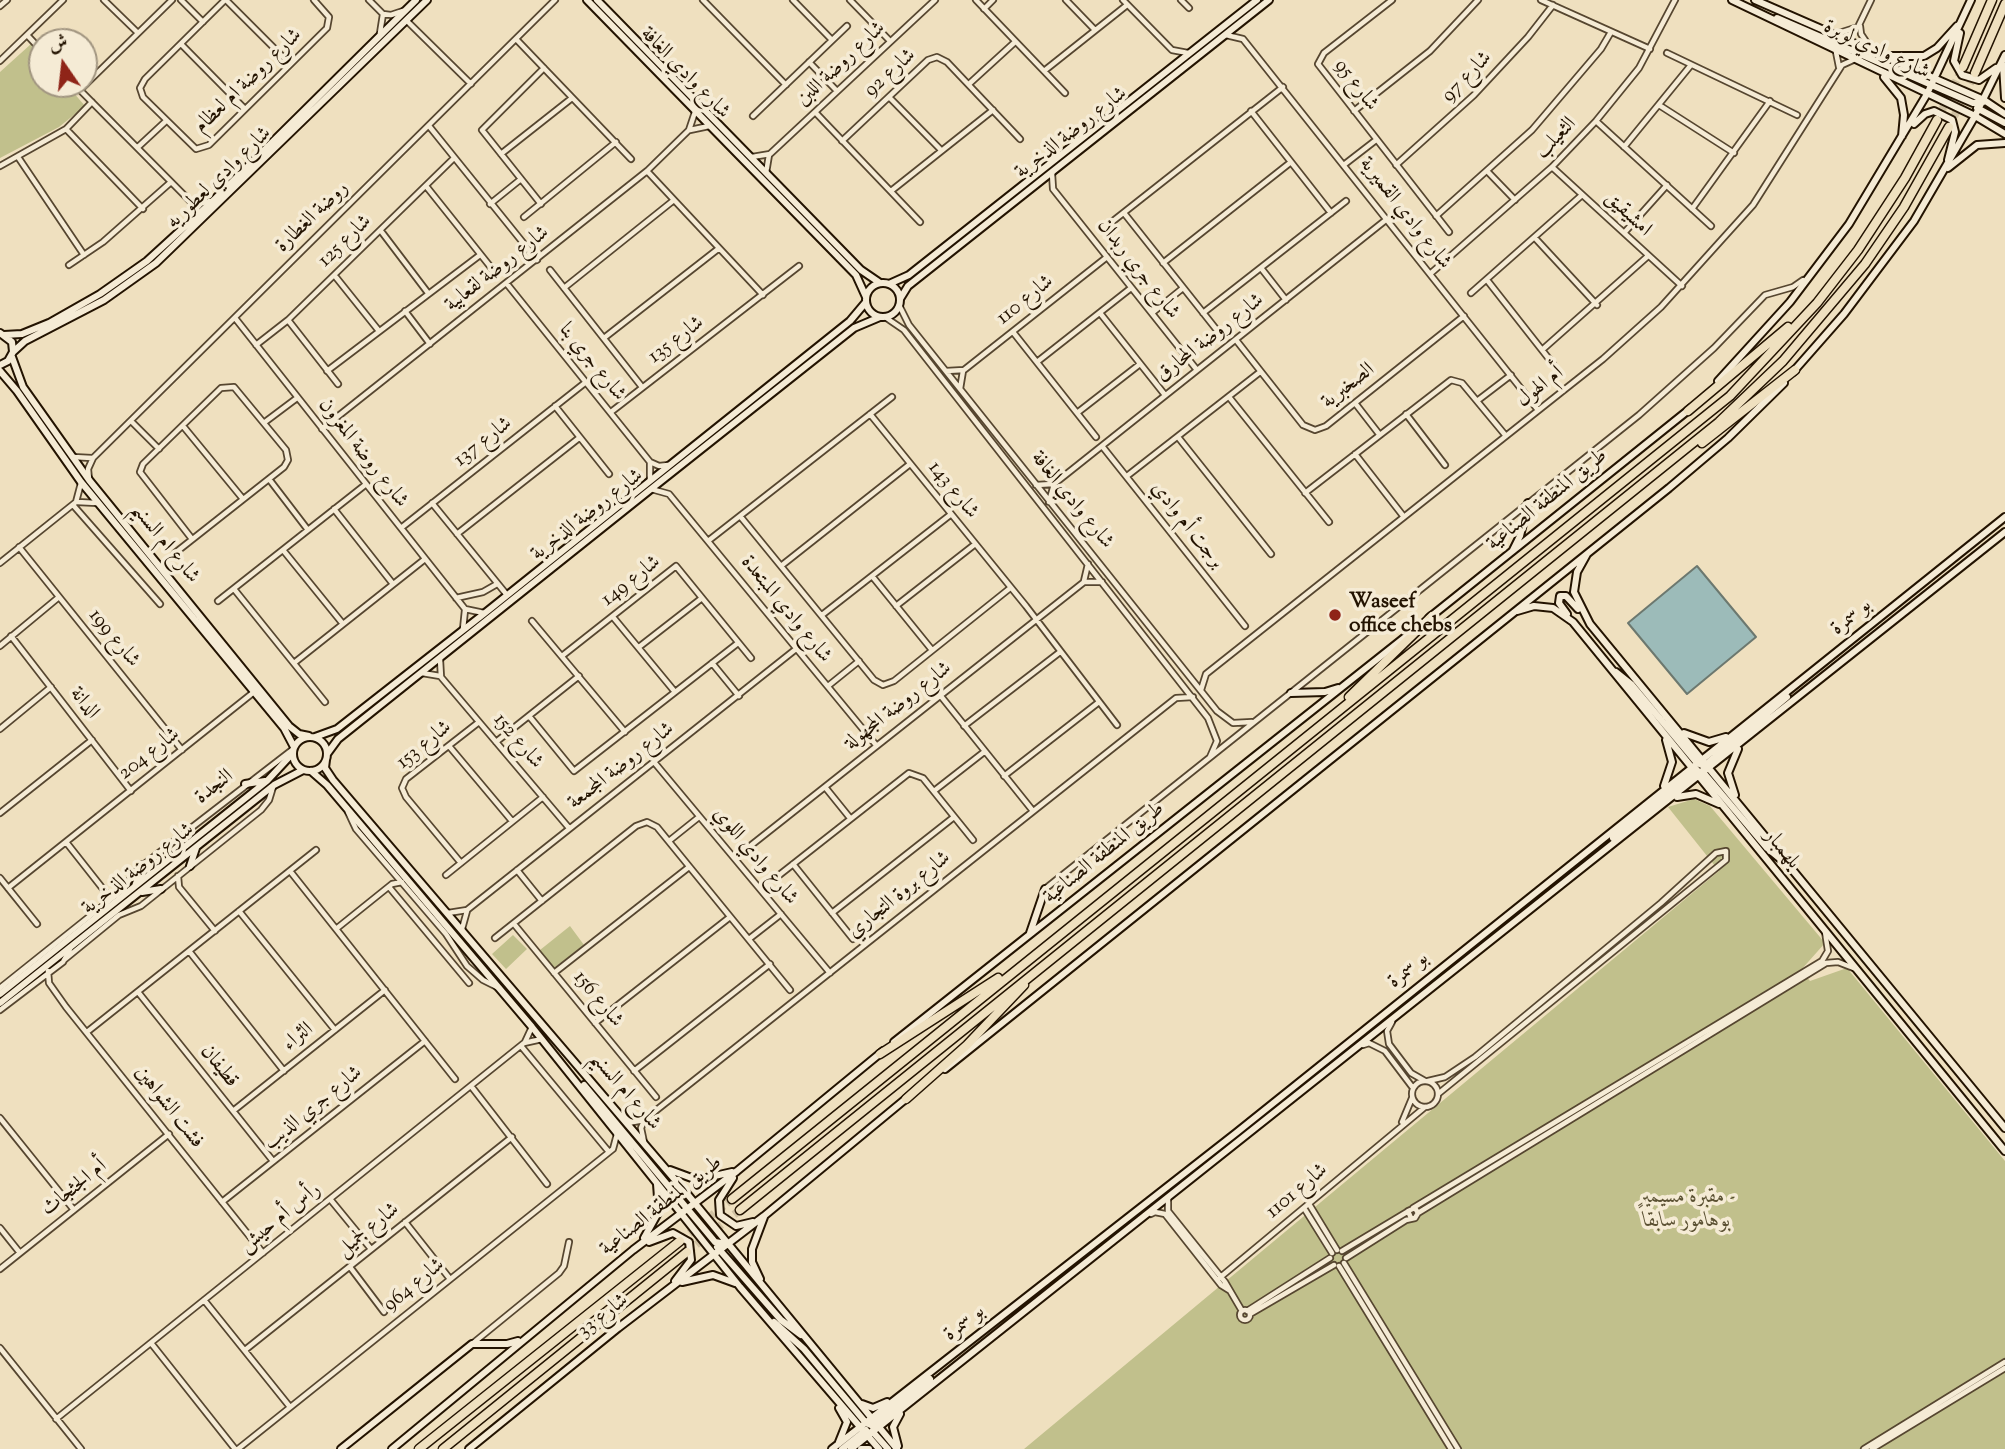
<!DOCTYPE html>
<html>
<head>
<meta charset="utf-8">
<style>
  body { margin:0 }
  #map { position:relative; width:2005px; height:1449px; overflow:hidden; background:#efe0bf; font-family:"Sorts Mill Goudy",Amiri,serif }
  canvas { display:block }
  .north { position:absolute; left:28px; top:28px; width:70px; height:70px; box-sizing:border-box; background:#f5ebd5; border:2px solid #a19580; border-radius:50%; rotate:346deg; font-size:19px; font-weight:700; line-height:28px; text-align:center; color:#231301 }
  .north::after { content:''; display:block; margin:auto; width:24px; height:32px; background:#8f2418; clip-path:polygon(50% 0,100% 100%,50% 72%,0 100%) }
</style>
</head>
<body>
<div id="map">
<canvas width="2005" height="1449"></canvas>
<div class="north">ش</div>
</div>
<script>
const ctx = document.querySelector('canvas').getContext('2d');
ctx.lineJoin = 'round';
function paint(path, color) { ctx.fillStyle = color; ctx.fill(path, 'evenodd'); }
const shape = rows => new Path2D(rows.map(r => 'M' + r).join(''));
function strokePath(path, color, width, dash) { ctx.strokeStyle = color; ctx.lineWidth = width; ctx.lineCap = dash ? 'butt' : 'round'; ctx.setLineDash(dash || []); ctx.stroke(path); }
function drawText(font, color, halo, rows, align = 'center') {
  ctx.font = font + ' "Sorts Mill Goudy",Amiri,serif'; ctx.lineWidth = 7; ctx.setLineDash([]); ctx.textBaseline = 'middle'; ctx.strokeStyle = halo; ctx.fillStyle = color; for (const [text, x, y, turn = 0] of rows) {
    ctx.save(); ctx.translate(x, y); ctx.rotate((+turn || 0) * Math.PI / 180); ctx.textAlign = isNaN(turn) ? turn : align; if (halo) ctx.strokeText(text, 0, 0); ctx.fillText(text, 0, 0); ctx.restore();
  }
}
const green = shape([
  [31,44,42,57,42,84,66,84,85,106,59,127,0,158,0,72],
  [1694,799,1710,806,1825,943,1801,970,1810,981,1847,968,2005,1161,2005,1449,1024,1449,1719,871,1668,807],
  [570,926,584,945,554,968,540,950],
  [513,935,527,949,506,969,492,954]
]);
const water = shape([
  [1697,566,1756,637,1687,694,1628,623,1697,566]
]);
const highwayTunnel = shape([
  [1937,120,1963,67],
  [1949,127,1975,73],
  [680,1241,732,1199],
  [687,1252,740,1210]
]);
const street = shape([
  [104,0,138,33],
  [181,0,203,22],
  [225,0,145,79,140,88,143,97,196,149,209,145,327,28,329,17,314,0],
  [226,0,290,64],
  [369,0,383,14,391,15,403,11],
  [703,0,786,85],
  [793,0,832,40],
  [850,0,890,41],
  [976,0,1065,93],
  [1066,0,1095,30],
  [1123,0,1172,50,1188,53],
  [1181,0,1189,8],
  [1392,0,1324,53,1318,64,1449,232],
  [1541,0,1650,49],
  [0,6,7,0],
  [984,9,993,0],
  [406,20,471,84],
  [1860,26,1861,34,1871,49],
  [380,33,383,14],
  [1836,34,1858,27,1871,0],
  [27,35,42,51],
  [1226,35,1243,39,1538,410],
  [516,39,631,159],
  [181,44,245,109],
  [1836,52,1839,67],
  [1667,53,1797,115],
  [0,61,63,0],
  [809,62,837,91],
  [1044,71,1127,5],
  [74,84,191,202,194,209,191,219],
  [969,84,1015,42],
  [80,90,172,0],
  [889,97,941,150],
  [1659,105,1734,153],
  [1251,111,1331,213],
  [1354,111,1430,51,1478,0],
  [815,112,920,222],
  [753,116,847,26],
  [1596,121,1711,226],
  [429,126,537,260],
  [66,129,143,209],
  [690,130,709,126],
  [842,141,928,60,937,57,947,62,1020,139],
  [138,147,166,121],
  [1624,147,1691,65],
  [501,154,572,98],
  [18,157,84,255],
  [752,157,770,154,935,0],
  [1345,164,1376,140],
  [1396,165,1474,95,1528,37,1553,5],
  [0,166,66,129,92,102],
  [1552,167,1682,286],
  [647,171,763,295],
  [1488,172,1515,200],
  [766,173,769,155],
  [1052,173,1053,189,1197,370],
  [426,186,493,270],
  [891,191,993,110],
  [192,202,199,204,210,201],
  [490,204,521,179],
  [541,204,482,130,544,68],
  [1692,209,1770,101],
  [1124,213,1216,329],
  [1436,216,1532,130,1601,49,1611,32],
  [524,217,616,142],
  [1108,225,1283,87],
  [381,231,428,293],
  [1624,233,1667,185],
  [1535,238,1597,305],
  [1163,263,1291,162],
  [69,265,103,242,171,182],
  [1261,268,1286,300],
  [550,270,642,387],
  [1430,274,1552,167,1596,121,1639,68,1675,0],
  [335,276,379,331],
  [1487,280,1553,364],
  [507,284,650,462,659,466,668,465],
  [564,288,674,200],
  [1471,293,1582,195],
  [899,305,909,325,1217,711,1233,723,1252,722],
  [405,311,430,344],
  [1100,313,1165,395],
  [1152,313,1183,288],
  [1203,313,1346,201],
  [885,317,904,330,1208,718,1217,741,1210,757],
  [235,318,465,609,484,613],
  [288,320,338,384],
  [1013,332,1096,437],
  [604,338,718,249],
  [1236,340,1303,425,1315,430,1326,426,1464,316],
  [256,345,288,320,454,158],
  [1542,350,1648,256],
  [1037,362,1131,288],
  [327,371,480,255],
  [946,371,964,370,1107,257],
  [960,389,963,371],
  [1229,397,1329,522],
  [1477,401,1511,375],
  [1355,403,1379,434],
  [555,406,609,474],
  [611,412,799,266],
  [1077,413,1140,364],
  [870,414,1026,606,1117,725],
  [1406,414,1445,465],
  [131,421,159,449],
  [265,422,297,398],
  [183,426,243,499],
  [322,429,647,171,689,130,695,112],
  [1178,437,1271,554],
  [1102,446,1245,626],
  [1355,454,1404,517],
  [73,457,92,458],
  [1127,476,1260,372],
  [89,479,88,469,93,458,555,0],
  [269,479,308,530],
  [650,479,650,463],
  [1036,485,1053,484],
  [651,489,669,494,876,745],
  [1305,493,1451,380,1462,383,1506,436],
  [77,502,97,503],
  [1049,502,1054,484,1387,219],
  [432,503,507,595],
  [73,505,160,604],
  [334,509,393,584],
  [740,516,874,680,883,685,894,681,1009,589],
  [401,528,586,382],
  [457,534,579,438],
  [708,541,892,397],
  [19,547,182,750],
  [283,550,343,624],
  [175,553,284,467,288,460,286,450,234,387,221,388,143,464,140,472,192,539],
  [0,563,76,502,81,483],
  [781,566,910,464],
  [872,576,932,650],
  [1084,581,1088,564],
  [234,589,325,702],
  [456,598,483,592,497,584],
  [218,601,365,485],
  [896,606,974,545],
  [822,615,950,515],
  [613,617,675,692],
  [532,621,625,732],
  [463,629,465,610],
  [11,636,131,791],
  [0,646,59,597],
  [639,647,702,598],
  [562,656,676,566,751,658],
  [440,659,441,677,569,828],
  [294,663,425,559],
  [712,663,739,696],
  [422,673,440,676],
  [828,686,859,661],
  [1201,690,1206,674,1603,359,1661,307,1753,205,1842,65,1853,60],
  [940,695,1033,811],
  [529,716,574,771,738,643],
  [964,726,1060,652],
  [0,729,51,687],
  [496,742,579,676],
  [449,746,512,821],
  [654,762,830,973],
  [1004,776,1099,702],
  [825,787,850,818],
  [934,791,984,752],
  [348,812,356,829,446,934,467,966,483,980,497,987],
  [0,813,92,740],
  [669,841,699,817],
  [66,842,107,894,107,903],
  [735,858,1084,582,1102,582],
  [461,863,406,797,402,788,406,779,479,722],
  [793,864,853,939],
  [517,870,542,901],
  [290,871,455,1079],
  [446,875,543,797],
  [178,876,179,887,215,931],
  [778,876,909,773,923,778,973,840],
  [0,878,37,924],
  [389,887,469,983],
  [8,888,254,692],
  [1045,889,1639,415,1714,348,1765,295,1793,287,1803,280],
  [239,911,335,1030],
  [448,913,467,910,796,649],
  [832,913,954,817],
  [514,924,656,1097],
  [336,929,392,884,402,882],
  [462,929,467,911],
  [495,938,636,826,647,822,657,827,790,990],
  [749,939,781,914],
  [189,951,284,1071],
  [64,960,119,915,141,906,261,810,269,800,273,787],
  [48,971,49,983,66,1007,263,1253],
  [554,973,689,867],
  [0,988,120,892,138,869,292,750],
  [138,992,273,1161],
  [0,1010,63,962,70,949],
  [1392,1022,1387,1031,1389,1044,1411,1073,1425,1081],
  [595,1023,730,917],
  [87,1032,316,850],
  [525,1042,532,1027],
  [1363,1045,1369,1043,1385,1051,1413,1088],
  [521,1046,609,1152],
  [634,1071,770,964],
  [1428,1081,1445,1077,1475,1057,1661,903,1716,853,1726,851,1726,860,1438,1094],
  '1412 1094a13 13 0 1 1 26 0a13 13 0 1 1-26 0Z',
  [471,1086,547,1184],
  [233,1111,385,990],
  [0,1118,74,1210],
  [644,1121,641,1128,644,1142],
  [1402,1122,1412,1098],
  [628,1123,644,1120,1176,698,1193,697],
  [1168,1198,1168,1211,1225,1282,1242,1311],
  [330,1199,371,1249],
  [222,1202,425,1041],
  [1309,1204,1337,1250],
  [1304,1208,1332,1253],
  [1413,1208,1822,961,1828,951,1825,932],
  [1418,1213,1826,963,1838,962,1856,969],
  [1151,1214,1155,1212,1165,1214,1221,1285,1229,1290],
  [405,1222,450,1279],
  [0,1228,20,1253],
  [1342,1251,1407,1212],
  [1346,1258,1406,1220,1415,1218,1418,1213,1415,1208,1408,1211,1411,1218],
  [1344,1263,1458,1449],
  [1339,1266,1451,1449],
  [350,1267,384,1312],
  [0,1269,169,1134],
  [1217,1280,1425,1107],
  [204,1300,290,1407],
  '1240 1315a5 5 0 1 1 10 0a5 5 0 1 1-10 0Z',
  [1247,1311,1330,1258],
  [1250,1314,1334,1265],
  [151,1343,235,1449],
  [472,1344,559,1273,564,1266,569,1242],
  [0,1348,81,1449],
  [245,1350,512,1137],
  [56,1419,524,1043,542,1039],
  [238,1449,613,1149,617,1134],
  [1864,1449,2005,1362],
  [1872,1449,2005,1368]
]);
const secondary = shape([
  [587,0,856,275,866,297],
  [597,0,861,270,880,283],
  [1732,0,1975,116,2005,134],
  [1755,0,1984,100,2005,114],
  [1777,18,1973,103,1983,102],
  [1960,33,1954,61,1962,75,1979,80,1996,68],
  [1889,56,1924,56,1937,48,1957,26],
  [2003,65,2005,98],
  [1884,77,1901,98,1904,115,1902,136],
  [1977,108,2005,123],
  [1914,124,1925,114,1934,111,1952,120,1955,132,1948,160],
  [1948,168,1977,145,2005,143],
  '866 300a17 17 0 1 1 34 0a17 17 0 1 1-34 0Z',
  [889,284,909,275,1257,0],
  [900,299,908,286,1269,0],
  [0,333,12,342,13,352,8,361,0,365],
  [4,335,22,334,49,323,100,294,147,261,216,198,416,0],
  [13,352,25,341,104,300,156,263,427,0],
  [12,357,23,387,89,480,289,726,299,734,309,736],
  [0,371,17,391,81,482,284,728,294,747],
  [1793,372,1844,314,1914,221,1975,116,2005,55],
  [1718,381,1790,302,1849,224,1927,94,1971,0],
  [1513,550,1520,536,1528,503],
  [1587,554,1577,572,1574,592,1590,624,2005,1128],
  [1517,611,1534,606,1553,608,1573,622,2005,1151],
  [1567,614,1559,603,1560,596,1566,596,1578,609],
  [1429,618,1691,408],
  [1616,672,1631,684,1697,763,1709,768],
  [1291,693,1325,692,1338,688],
  [1684,733,1709,742,1726,737],
  '293 754a17 17 0 1 1 34 0a17 17 0 1 1-34 0Z',
  [315,737,337,729,485,613,850,321,866,302],
  [327,754,338,739,651,489,854,328,880,317],
  [326,760,325,768,333,780,688,1195,897,1449],
  [1704,766,1787,697],
  [311,771,327,785,532,1027,740,1287,879,1449],
  [1702,771,1767,848,1784,862],
  [245,784,265,781],
  [1664,786,1672,762,1666,740],
  [1735,795,1728,773,1738,749],
  [1677,797,1696,794,1719,804],
  [1613,838,1697,770],
  [190,866,196,848],
  [135,886,143,865],
  [142,892,161,889],
  [1030,933,1045,889],
  [0,994,267,781,292,754],
  [0,1003,274,785,303,770],
  [894,1042,1409,634],
  [945,1069,1669,488,1728,438,1784,383],
  [584,1085,715,1242,726,1244],
  [670,1170,697,1180,732,1172],
  [733,1178,719,1200,720,1215,736,1226,753,1222],
  [644,1238,659,1211,657,1184],
  [649,1242,673,1233,689,1242,691,1260,675,1281],
  [717,1247,781,1320,801,1335],
  [760,1279,752,1262,752,1249,764,1217],
  [682,1282,713,1275,735,1283],
  [774,1322,804,1349,866,1423,878,1428],
  [862,1404,873,1408,887,1402],
  [873,1424,930,1379],
  [872,1431,888,1449],
  [839,1442,847,1422,839,1408],
  [898,1446,893,1427,900,1414],
  [341,1449,472,1344,507,1344,518,1341],
  [392,1449,633,1250,737,1171,883,1051],
  [469,1449,618,1328,764,1216,908,1097],
  [832,1449,1236,1133,2005,517],
  [842,1449,866,1430],
  [851,1449,2005,532],
  [861,1449,869,1449]
]);
const highway = shape([
  [1963,67,1992,0],
  [1975,73,2005,4],
  [1688,411,1788,327],
  [1702,443,1795,370],
  [1349,697,1432,616],
  [880,1054,998,978],
  [906,1099,967,1045,1024,985],
  [732,1199,1730,396,1817,303,1858,250,1905,178,1937,120],
  [740,1210,1719,422,1783,361,1865,264,1904,207,1949,127],
  [419,1449,680,1241],
  [443,1449,687,1252]
]);
const markers = [
  [1335,615,7,"#8f2418"]
];
const streetNames = [
  ["شارع وادي لوبرة",1876,51,25],
  ["شارع روضة اللبن",842,65,-43],
  ["شارع وادي الغافة",684,74,46],
  ["شارع 92",891,74,-42],
  ["شارع 97",1468,78,-46],
  ["شارع روضة ام لعظام",249,82,-44],
  ["شارع 95",1355,86,53],
  ["شارع روضة الذخرية",1072,134,-38],
  ["الثعيلب",1557,139,-46],
  ["شارع وادي لعطوريه",220,179,-44],
  ["شارع وادي القميرية",1404,214,52],
  ["امشيقيق",1627,215,43],
  ["روضة الغطارة",313,218,-44],
  ["شارع 125",346,242,-44],
  ["شارع روضة لقعابية",498,270,-38],
  ["شارع جري ربدان",1137,270,52],
  ["شارع 110",1026,301,-39],
  ["شارع روضة المحارق",1211,339,-38],
  ["شارع 135",677,341,-37],
  ["شارع جري بنا",591,363,51],
  ["الصخبرية",1349,387,-38],
  ["أم الهول",1541,388,-38],
  ["شارع 137",484,443,-38],
  ["شارع روضة المغرون",362,454,52],
  ["شارع 143",952,491,51],
  ["شارع وادي الغافة",1071,501,51],
  ["طريق المنطقة الصناعية",1548,501,-39],
  ["شارع روضة الذخرية",588,516,-38],
  ["برجت أم وادي",1186,526,52],
  ["شارع ام السنيم",164,544,51],
  ["شارع 149",632,582,-38],
  ["شارع وادي المبتعدة",785,610,51],
  ["بو سمرة",1852,618,-39],
  ["شارع 199",113,639,51],
  ["الدانة",83,704,52],
  ["شارع روضة المجهولة",899,707,-38],
  ["شارع 152",517,742,50],
  ["شارع 153",425,746,-39],
  ["شارع 204",150,755,-38],
  ["شارع روضة المجمعة",622,767,-38],
  ["النجدة",215,788,-38],
  ["بلهمبار",1781,850,51],
  ["طريق المنطقة الصناعية",1105,854,-39],
  ["شارع وادي اللوي",754,857,50],
  ["شارع روضة الذخرية",139,870,-38],
  ["شارع بروة التجاري",900,896,-39],
  ["بو سمرة",1409,971,-39],
  ["شارع 156",597,1000,51],
  ["الثراء",299,1038,-39],
  ["قطيفان",218,1067,51],
  ["شارع ام السنيم",624,1092,49],
  ["فشت الشواهين",168,1108,52],
  ["شارع جري الذيب",314,1109,-39],
  ["أم الجثجاث",75,1189,-39],
  ["شارع 1101",1298,1192,-40],
  ["طريق المنطقة الصناعية",662,1207,-38],
  ["رأس أم حيش",281,1219,-39],
  ["شارع لجميل",369,1231,-39],
  ["شارع 964",415,1286,-39],
  ["شارع 33",604,1317,-38],
  ["بو سمرة",965,1324,-38]
];
const poiNames = [
  ["Waseef",1349,603],
  ["office chebs",1349,627]
];
const parkNames = [
  ["مقبرة مسيمير -",1687,1198],
  ["بوهامور سابقاً",1687,1222]
];
paint(green, '#c1c08c');
paint(water, '#9cbbb9');
strokePath(water, '#6c786f', 2);
strokePath(highwayTunnel, '#d0c1a2', 8, [8, 4]);
strokePath(street, '#564630', 8);
strokePath(secondary, '#231301', 10);
strokePath(highway, '#231301', 11);
strokePath(street, '#f5ebd5', 4.5);
strokePath(secondary, '#f5ebd5', 6);
strokePath(highway, '#efe0bf', 8);
for (const [x, y, r, color] of markers) { const dot = new Path2D(); dot.arc(x, y, r, 0, 2 * Math.PI); ctx.fillStyle = color; ctx.fill(dot); strokePath(dot, '#f5ebd5', 2.5); }
drawText('21px', '#231301', '#f5ebd5', streetNames);
drawText('bold 21px', '#231301', '#f5ebd5', poiNames, 'left');
drawText('italic 21px', '#5a5032', '#f5ebd5', parkNames);
</script>
</body>
</html>
